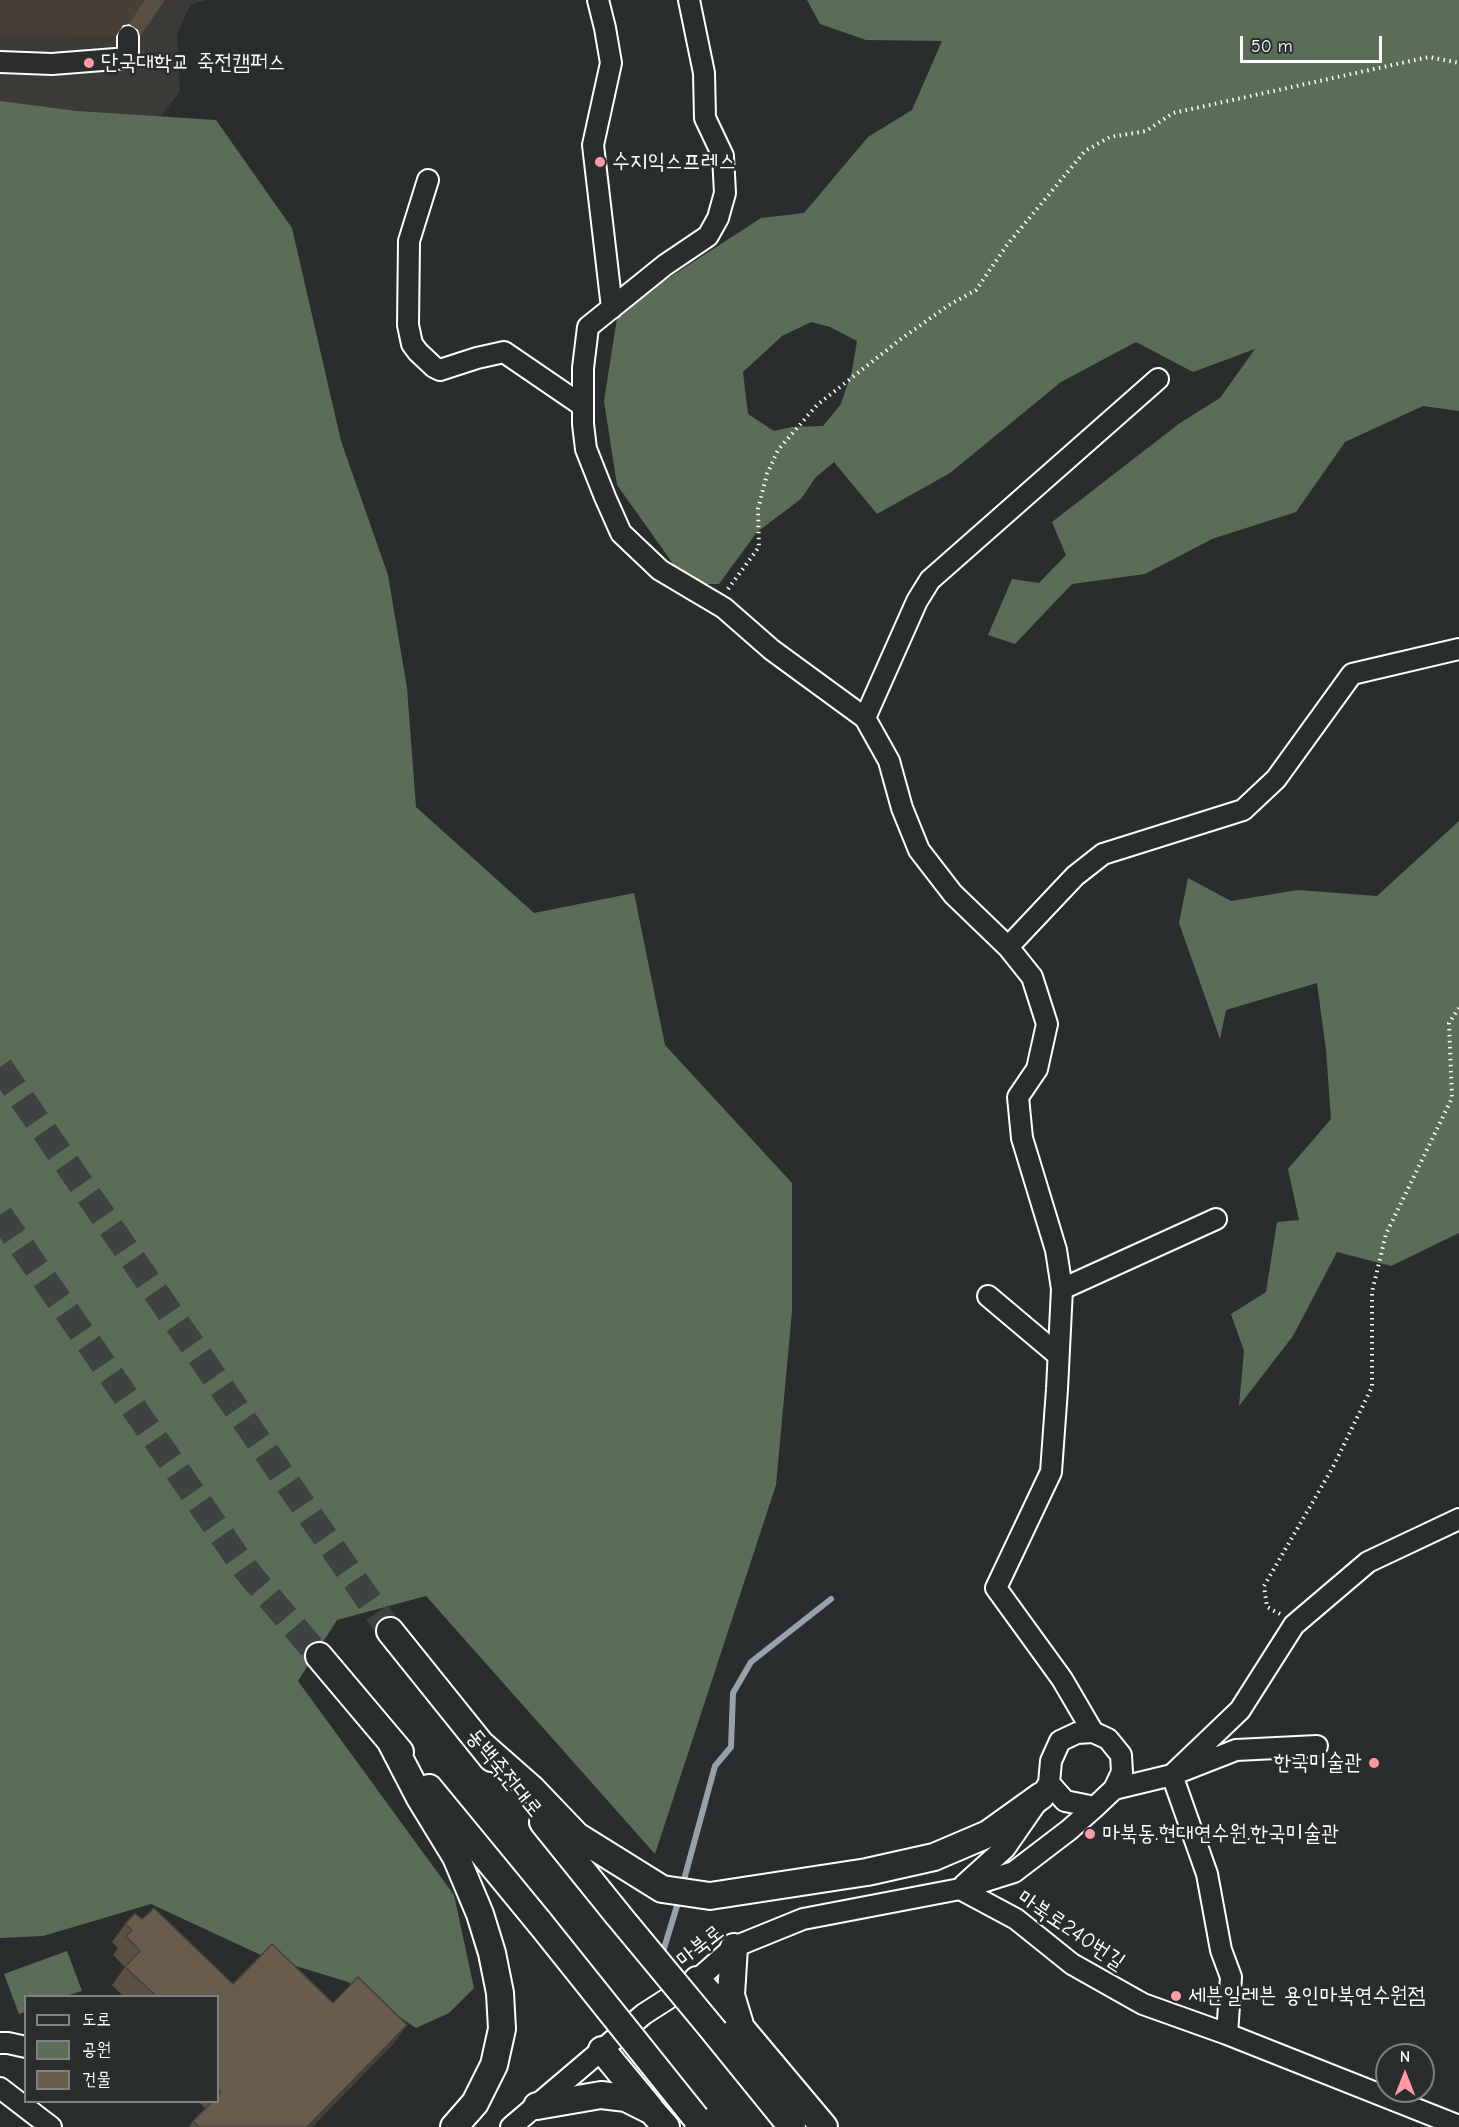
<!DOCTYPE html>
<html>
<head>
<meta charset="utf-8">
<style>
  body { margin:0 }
  #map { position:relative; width:1459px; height:2127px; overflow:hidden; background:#2a2d2e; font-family:"Comic Neue","Poor Story",sans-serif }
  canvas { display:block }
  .legend { position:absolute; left:24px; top:1995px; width:195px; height:108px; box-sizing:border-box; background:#2a2d2e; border:2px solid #7f8182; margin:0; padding:8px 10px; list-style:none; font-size:18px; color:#fff }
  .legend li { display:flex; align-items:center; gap:12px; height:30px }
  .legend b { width:30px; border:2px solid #7f8182 }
  .north { position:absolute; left:1375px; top:2043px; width:60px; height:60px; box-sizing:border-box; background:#2a2d2e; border:2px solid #7f8182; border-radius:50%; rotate:0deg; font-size:16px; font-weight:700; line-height:24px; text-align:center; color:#fff }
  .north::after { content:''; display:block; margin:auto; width:21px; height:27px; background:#ff9aa2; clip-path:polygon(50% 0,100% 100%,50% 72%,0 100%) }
  .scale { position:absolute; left:1240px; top:36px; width:142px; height:27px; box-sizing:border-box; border:3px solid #fff; border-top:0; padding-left:8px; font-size:18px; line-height:21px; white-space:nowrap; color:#fff; -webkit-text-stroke:4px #2a2d2e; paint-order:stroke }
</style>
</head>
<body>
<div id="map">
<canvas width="1459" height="2127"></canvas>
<ul class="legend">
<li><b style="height:8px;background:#2a2d2e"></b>도로</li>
<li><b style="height:16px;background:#5b6d57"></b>공원</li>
<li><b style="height:16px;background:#675c4e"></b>건물</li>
</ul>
<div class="north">N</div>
<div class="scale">50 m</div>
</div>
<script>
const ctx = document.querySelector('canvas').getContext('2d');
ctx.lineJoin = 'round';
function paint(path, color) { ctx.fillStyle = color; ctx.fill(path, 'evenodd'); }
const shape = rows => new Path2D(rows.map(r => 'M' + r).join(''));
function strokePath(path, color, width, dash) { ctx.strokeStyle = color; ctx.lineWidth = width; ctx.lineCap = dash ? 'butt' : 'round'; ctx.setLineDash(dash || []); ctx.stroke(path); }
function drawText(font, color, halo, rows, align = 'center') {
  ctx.font = font + ' "Comic Neue","Poor Story",sans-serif'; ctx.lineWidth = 5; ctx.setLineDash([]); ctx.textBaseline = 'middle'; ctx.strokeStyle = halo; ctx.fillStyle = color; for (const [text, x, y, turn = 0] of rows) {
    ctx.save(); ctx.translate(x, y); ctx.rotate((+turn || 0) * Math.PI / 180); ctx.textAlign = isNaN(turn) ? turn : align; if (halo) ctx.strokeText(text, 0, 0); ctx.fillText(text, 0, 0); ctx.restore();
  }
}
const built = shape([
  [0,0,206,0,190,5,177,34,180,92,147,133,0,123]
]);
const green = shape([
  [807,0,1459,0,1459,411,1423,406,1345,442,1296,512,1212,539,1145,574,1072,584,1015,644,988,635,1012,579,1039,583,1066,555,1052,522,1180,423,1220,398,1255,349,1193,372,1136,342,1061,382,950,473,877,514,834,462,815,478,801,499,757,532,719,584,702,584,674,565,617,485,604,401,617,318,653,288,761,218,804,213,868,137,912,110,942,41,866,40,820,24],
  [811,322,830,327,857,341,852,371,841,404,823,426,792,427,774,431,748,414,743,372,782,336],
  [0,101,77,111,216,120,292,228,341,441,388,575,407,688,416,807,534,913,634,893,665,1045,792,1183,792,1311,776,1485,655,1854,426,1596,337,1620,298,1681,454,1895,474,1988,449,2013,416,2028,348,1982,263,1956,151,1904,43,1936,0,1938],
  [1459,821,1459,1233,1391,1266,1337,1252,1293,1336,1239,1406,1244,1351,1231,1314,1266,1292,1277,1222,1299,1220,1288,1169,1331,1119,1326,1050,1317,983,1226,1010,1220,1039,1179,923,1188,878,1231,901,1298,890,1377,896],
  [67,1951,82,1991,66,1996,26,1996,25,2012,19,2014,4,1974]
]);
const stream = shape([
  [682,1887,715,1766,731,1747,733,1693,751,1662,831,1599],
  [662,1955,680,1896]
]);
const majorTunnel = shape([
  [0,1067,390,1631],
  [0,1215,246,1570,319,1656]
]);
const path = shape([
  [728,589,759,547,758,509,767,474,778,450,817,405,901,339,949,305,976,290,1007,245,1085,151,1110,137,1146,131,1173,113,1429,57,1459,63],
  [1280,1614,1267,1607,1264,1586,1333,1467,1372,1387,1372,1292,1386,1234,1452,1098,1449,1023,1459,1008]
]);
const minor = shape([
  [598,0,605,28,611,63,593,145,612,308],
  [689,0,704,73,705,118,723,156,725,193,718,218,708,236,665,265,588,327,583,368,583,424,586,449,605,497,621,533,660,570,724,608,772,650,865,718,889,761,902,808,919,850,953,894,1008,947,1032,977,1047,1024,1037,1069,1018,1097,1022,1138,1056,1250,1062,1289,1057,1389,1051,1472,996,1588,1062,1679,1093,1732],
  [0,62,52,64,128,58,128,36],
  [428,180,409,241,408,325,412,344,418,352,434,367,440,370,477,358,504,352,583,406],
  [865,718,917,601,930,580,1158,379],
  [1008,947,1075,876,1103,854,1243,810,1276,779,1352,674,1459,649],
  [1062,1289,1216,1219],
  [988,1296,1058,1355],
  [1114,1789,1172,1775,1236,1750,1317,1746],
  [964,1885,1005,1848,1041,1796,1049,1783,1051,1761,1060,1741,1077,1733,1093,1732,1108,1739,1121,1755,1122,1772,1114,1789,1095,1807,1065,1801,1049,1783],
  [960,1889,1016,1919,1072,1964,1143,2004,1227,2034,1459,2126],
  [1227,2034,1231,1977,1221,1950,1207,1874,1172,1775,1240,1710,1294,1625,1368,1562,1459,1519],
  [0,2043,8,2043,26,2047],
  [0,2088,51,2127],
  [511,2127,644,2014,697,1980,734,1947,803,1919,960,1889,1014,1872,1069,1830,1095,1807]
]);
const major = shape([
  [390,1631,492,1758],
  [319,1656,400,1752],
  [390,1740,420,1798,456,1857,480,1914,492,1953,500,1993,502,2029,494,2065,475,2103,454,2127],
  [482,1745,532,1789,577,1836,662,1889,710,1896,867,1872,934,1857,988,1834,1041,1796],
  [429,1788,540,1923],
  [543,1822,618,1915],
  [734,1947,731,1995,741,2028,824,2127],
  [697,1980,737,2024],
  [715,2032,792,2127],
  [602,2050,650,2108],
  [537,2106,601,2095,626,2098,652,2111,666,2127]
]);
const majorBridge = shape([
  [618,1915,715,2032],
  [540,1923,696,2118]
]);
const wall = shape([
  [0,0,165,0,140,36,138,30,129,24,123,25,116,36],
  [142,1919,233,1984,333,2003,394,2043,312,2127,189,2127,193,2121,205,2108,198,2102,218,2102,218,1996,123,1996,112,1985,125,1967,113,1955,118,1948,112,1942,125,1924]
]);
const shadedWall = shape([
  [0,0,145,0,129,24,123,25,116,36,0,35],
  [407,2025,394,2043,312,2127,307,2127]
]);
const building = shape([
  [154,1908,233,1984,272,1944,333,2003,358,1977,407,2025,307,2127,199,2127,193,2121,212,2102,218,2102,218,2096,221,2092,218,2089,218,1996,156,1996,125,1967,140,1951,126,1936,132,1930,125,1924,135,1913,142,1919,154,1908]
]);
const markers = [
  [89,63,6,"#ff9aa2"],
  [600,162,6,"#ff9aa2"],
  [1374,1763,6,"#ff9aa2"],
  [1090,1834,6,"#ff9aa2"],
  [1176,1996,6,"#ff9aa2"]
];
const poiNames = [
  ["단국대학교 죽전캠퍼스",101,63],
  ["수지익스프레스",612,162],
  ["한국미술관",1362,1763,"right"],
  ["마북동.현대연수원.한국미술관",1102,1834],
  ["세븐일레븐 용인마북연수원점",1188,1996]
];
const streetNames = [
  ["동백죽전대로",504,1773,51],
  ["마북로240번길",1071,1930,34],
  ["마북로",700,1946,-38]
];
paint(built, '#3c3b38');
paint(green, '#5b6d57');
strokePath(stream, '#97a1ac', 6);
strokePath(majorTunnel, '#3f4243', 26, [26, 13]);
strokePath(minor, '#fff', 24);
strokePath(major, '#fff', 30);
strokePath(path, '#fff', 4, [1.5, 4.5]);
strokePath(minor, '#2a2d2e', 20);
strokePath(major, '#2a2d2e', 26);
strokePath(majorBridge, '#fff', 30, []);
strokePath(majorBridge, '#2a2d2e', 26);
paint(wall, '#594f43');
paint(shadedWall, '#484037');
paint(building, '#675c4e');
strokePath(building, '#484037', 1.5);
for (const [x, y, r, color] of markers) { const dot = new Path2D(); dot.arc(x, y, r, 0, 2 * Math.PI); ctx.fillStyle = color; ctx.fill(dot); strokePath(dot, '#2a2d2e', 2); }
drawText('22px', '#fff', '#2a2d2e', poiNames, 'left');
drawText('22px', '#fff', '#2a2d2e', streetNames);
</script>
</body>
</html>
